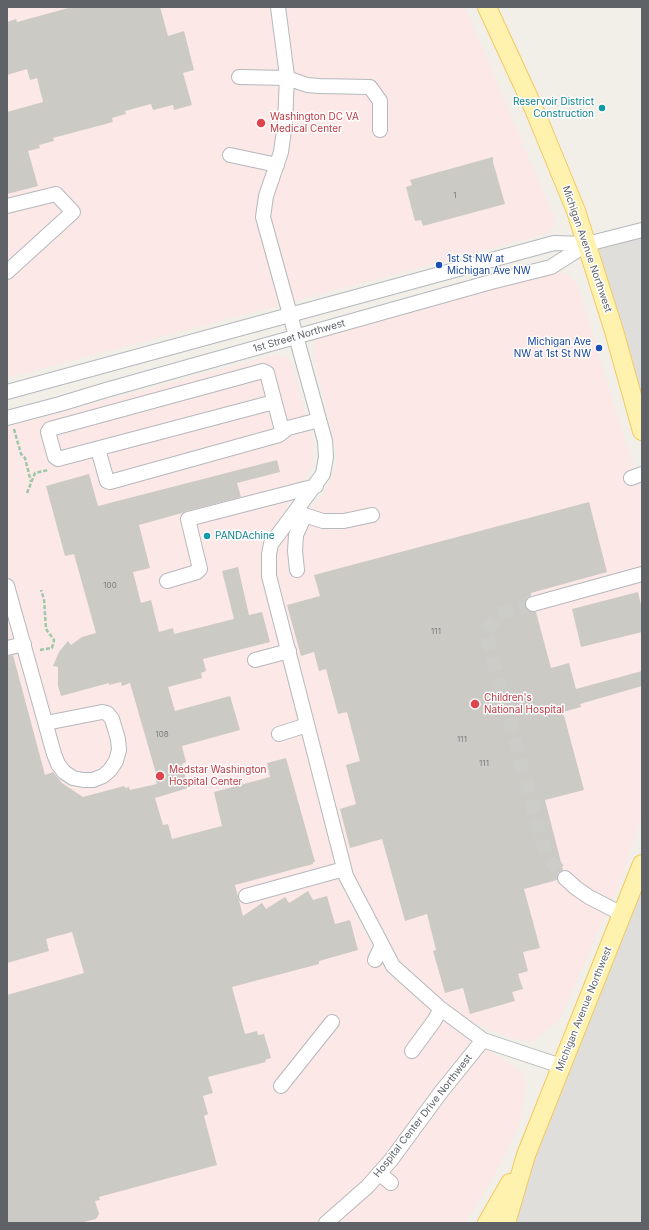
<!DOCTYPE html>
<html>
<head>
<meta charset="utf-8">
<style>
  body { margin:0 }
  #map { position:relative; width:649px; height:1230px; overflow:hidden; background:#f1efe8; font-family:Inter,sans-serif }
  canvas { display:block }
  .frame { position:absolute; inset:0; border:8px solid #5f6368; pointer-events:none }
</style>
</head>
<body>
<div id="map">
<canvas width="649" height="1230"></canvas>
<div class="frame"></div>
</div>
<script>
const ctx = document.querySelector('canvas').getContext('2d');
ctx.lineJoin = 'round';
function paint(path, color) { ctx.fillStyle = color; ctx.fill(path, 'evenodd'); }
const shape = rows => new Path2D(rows.map(r => 'M' + r).join(''));
function strokePath(path, color, width, dash) { ctx.strokeStyle = color; ctx.lineWidth = width; ctx.lineCap = dash ? 'butt' : 'round'; ctx.setLineDash(dash || []); ctx.stroke(path); }
function drawText(font, color, halo, rows, align = 'center') {
  ctx.font = font + ' Inter,sans-serif'; ctx.lineWidth = 3; ctx.setLineDash([]); ctx.textBaseline = 'middle'; ctx.strokeStyle = halo; ctx.fillStyle = color; for (const [text, x, y, turn = 0] of rows) {
    ctx.save(); ctx.translate(x, y); ctx.rotate((+turn || 0) * Math.PI / 180); ctx.textAlign = isNaN(turn) ? turn : align; if (halo) ctx.strokeText(text, 0, 0); ctx.fillText(text, 0, 0); ctx.restore();
  }
}
const industrial = shape([
  [642,230,642,434,587,244],
  [642,863,642,1223,510,1223]
]);
const medical = shape([
  [7,7,465,7,555,220,549,233,7,378],
  [556,272,569,275,577,284,642,495,642,815,622,877,560,1019,532,1042,514,1039,463,1019,421,986,394,954,370,914,353,871,278,593,275,567,276,552,285,535,324,494,336,467,336,451,313,355,315,338],
  [277,354,287,358,292,363,313,442,313,466,264,544,260,567,294,702,347,897,372,945,391,976,446,1022,522,1072,526,1084,520,1123,495,1174,465,1223,7,1223,7,427]
]);
const building = shape([
  [72,7,160,7,168,36,184,31,194,70,183,73,192,105,174,110,173,105,153,110,151,104,125,111,126,114,112,118,113,122,53,138,54,141,39,145,40,148,28,151,38,186,7,194,7,112,43,102,37,78,30,80,27,69,7,75,7,22,16,19,17,22],
  [493,157,493,162,505,204,423,226,421,220,415,221,406,187,412,185,410,180],
  [277,460,280,472,237,483,241,497,186,511,182,513,139,525,150,568,133,572,141,603,151,600,159,632,173,628,174,634,234,619,222,571,238,567,249,615,262,612,270,642,203,659,206,671,201,673,202,678,168,687,175,711,230,696,240,730,182,746,186,762,182,764,188,788,155,798,163,825,168,824,172,839,222,826,214,792,270,777,267,763,286,758,315,862,313,862,313,864,235,885,243,916,262,903,266,909,285,897,289,903,308,891,313,900,327,896,335,924,350,920,358,950,319,961,319,964,232,987,245,1034,257,1031,258,1035,264,1034,271,1058,265,1060,266,1062,208,1077,213,1093,203,1096,208,1114,204,1116,217,1165,99,1197,100,1200,95,1201,99,1214,96,1219,80,1223,7,1223,7,995,84,973,72,932,46,939,49,951,7,963,7,656,13,655,45,775,53,772,62,783,83,797,124,786,125,788,129,787,130,790,157,784,155,778,157,777,130,683,122,686,121,682,109,685,109,683,61,696,58,686,58,667,53,666,59,652,68,641,71,645,82,637,96,633,74,554,65,556,46,486,89,474,98,506],
  [589,502,607,572,531,593,531,596,527,598,525,601,525,607,530,612,536,612,551,668,569,663,576,689,642,671,642,686,580,704,581,707,563,712,584,790,545,800,563,870,558,873,557,880,524,889,540,948,523,952,528,971,518,974,523,989,512,992,515,1001,470,1014,463,988,445,993,433,951,436,950,427,914,405,921,382,839,350,848,340,809,356,804,346,765,360,761,347,712,338,714,326,669,319,671,314,652,301,656,287,605,320,596,314,575],
  [638,592,642,610,642,632,581,647,572,609]
]);
const minorTunnel = shape([
  [533,604,498,614,486,634,546,855,565,878]
]);
const path = shape([
  [14,429,21,454,25,458,31,482],
  [27,493,35,473,48,470],
  [40,650,52,648,54,640,46,629,44,599,41,590]
]);
const minor = shape([
  [278,7,287,76,285,123,281,152,266,196,263,217,325,441,326,457,323,474,271,544,269,554,269,576,346,876,393,966,441,1009,483,1040,561,1066],
  [239,77,287,78,307,85,319,86,370,87,380,101,380,130],
  [230,155,277,165],
  [7,206,56,194,73,212,7,272],
  [7,392,554,243,587,244],
  [274,402,58,459,55,457,48,432,50,429,263,371,267,373,282,430,281,433],
  [7,418,60,404,106,390,491,282,551,267,587,244,642,230],
  [98,449,107,481,110,482,279,435,288,428,319,420],
  [631,478,642,474],
  [295,512,323,521,344,521,372,515],
  [297,570,295,551,296,535,305,515],
  [167,581,197,572,200,569,188,519,316,486],
  [7,586,54,754,58,764,64,772,73,778,83,780,93,780,103,776,110,770,116,761,119,750,118,739,112,719,107,713,102,712,46,723],
  [533,604,642,574],
  [7,648,24,644],
  [255,660,289,651],
  [279,734,307,725],
  [565,878,576,888,589,897,622,914],
  [246,896,344,869],
  [375,960,382,945],
  [412,1051,434,1021,441,1009],
  [281,1086,332,1022],
  [379,1173,391,1183],
  [326,1223,368,1186,391,1160,441,1092,483,1040]
]);
const major = shape([
  [487,7,534,109,576,211,614,331,642,431],
  [487,1223,510,1183],
  [506,1223,526,1155,642,864]
]);
const markers = [
  [602,108,4,"#0f9aa8"],
  [261,123,5,"#e0444e"],
  [439,265,4,"#1a4fb4"],
  [599,348,4,"#1a4fb4"],
  [207,536,4,"#0f9aa8"],
  [475,704,5,"#e0444e"],
  [160,776,5,"#e0444e"]
];
const numberNames = [
  ["1",455,196],
  ["100",110,586],
  ["111",436,632],
  ["108",162,735],
  ["111",462,740],
  ["111",484,764]
];
const cultureNames = [
  ["Reservoir District",594,102],
  ["Construction",594,114],
  ["PANDAchine",215,536,"left"]
];
const healthNames = [
  ["Washington DC VA",270,117],
  ["Medical Center",270,129],
  ["Children's",484,698],
  ["National Hospital",484,710],
  ["Medstar Washington",169,770],
  ["Hospital Center",169,782]
];
const streetNames = [
  ["Michigan Avenue Northwest",587,249,71],
  ["1st Street Northwest",299,336,-16],
  ["Michigan Avenue Northwest",584,1009,-68],
  ["Hospital Center Drive Northwest",423,1116,-52]
];
const transitNames = [
  ["1st St NW at",447,259],
  ["Michigan Ave NW",447,271],
  ["Michigan Ave",591,342,"right"],
  ["NW at 1st St NW",591,354,"right"]
];
paint(industrial, '#e0deda');
paint(medical, '#fce8e6');
paint(building, '#cccac5');
strokePath(minorTunnel, '#ccccc8', 14, [14, 7]);
strokePath(minor, '#b5b8bc', 16);
strokePath(major, '#f2c960', 20);
strokePath(path, '#9cc7a9', 2.5, [4, 2]);
strokePath(minor, '#fff', 14);
strokePath(major, '#fff2af', 18);
for (const [x, y, r, color] of markers) { const dot = new Path2D(); dot.arc(x, y, r, 0, 2 * Math.PI); ctx.fillStyle = color; ctx.fill(dot); strokePath(dot, '#fff', 1.5); }
drawText('8px', '#7a7d7f', null, numberNames);
drawText('10px', '#0d838f', '#fff', cultureNames, 'right');
drawText('10px', '#be3a42', '#fff', healthNames, 'left');
drawText('10px', '#5f6368', '#fff', streetNames);
drawText('10px', '#164399', '#fff', transitNames, 'left');
</script>
</body>
</html>
